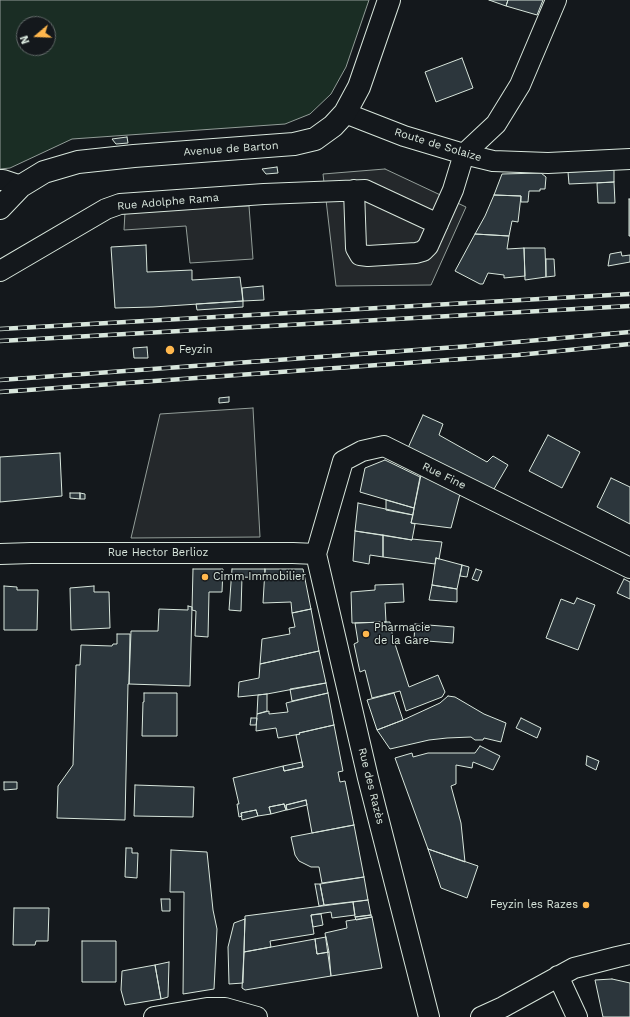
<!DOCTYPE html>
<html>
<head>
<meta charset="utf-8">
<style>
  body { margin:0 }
  #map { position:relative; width:630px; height:1017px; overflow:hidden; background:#14181c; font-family:"Work Sans",sans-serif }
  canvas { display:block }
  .north { position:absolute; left:16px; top:16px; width:40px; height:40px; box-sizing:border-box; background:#14181c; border:1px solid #626a69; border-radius:50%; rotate:251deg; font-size:11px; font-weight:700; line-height:16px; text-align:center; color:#d8e6dc }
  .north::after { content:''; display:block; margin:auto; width:14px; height:18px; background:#ffb74d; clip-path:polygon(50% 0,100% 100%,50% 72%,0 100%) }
</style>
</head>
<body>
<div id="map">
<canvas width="630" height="1017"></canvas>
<div class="north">N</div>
</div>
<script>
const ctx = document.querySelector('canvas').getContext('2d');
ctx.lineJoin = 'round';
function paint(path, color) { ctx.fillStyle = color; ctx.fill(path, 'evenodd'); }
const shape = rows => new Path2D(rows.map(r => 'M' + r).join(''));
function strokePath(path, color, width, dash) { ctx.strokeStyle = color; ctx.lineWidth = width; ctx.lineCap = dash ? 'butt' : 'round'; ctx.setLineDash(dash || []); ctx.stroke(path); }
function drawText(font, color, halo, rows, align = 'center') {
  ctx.font = font + ' "Work Sans",sans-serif'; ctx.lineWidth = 3; ctx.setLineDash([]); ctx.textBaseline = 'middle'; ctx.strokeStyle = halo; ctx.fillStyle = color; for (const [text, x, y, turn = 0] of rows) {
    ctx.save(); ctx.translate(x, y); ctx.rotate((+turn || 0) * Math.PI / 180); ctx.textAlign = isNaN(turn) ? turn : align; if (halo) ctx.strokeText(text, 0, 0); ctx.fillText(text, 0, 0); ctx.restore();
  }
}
const green = shape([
  [0,0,369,0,346,67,331,94,310,114,285,124,72,139,10,168,0,169,0,0],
  [24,24,48,24,48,48,24,48,24,24]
]);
const parking = shape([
  [385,169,466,207,431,285,336,286,323,174,385,169],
  [249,206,253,259,190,263,186,226,124,230,125,212,249,206],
  [253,408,260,537,131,538,160,414,253,408]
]);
const building = shape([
  [489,0,508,0,506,6,489,0],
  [508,0,543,0,537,15,506,6,508,0],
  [462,58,473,88,436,102,425,72,462,58],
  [127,137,128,143,116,144,112,139,127,137],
  [277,167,278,173,266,174,262,169,277,167],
  [614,170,614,182,569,184,568,172,614,170],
  [541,173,546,177,545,189,540,189,540,191,529,191,528,202,521,202,521,196,494,195,502,174,541,173],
  [614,182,615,203,598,203,597,183,614,182],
  [494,195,521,196,518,222,512,221,509,236,475,234,485,216,494,195],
  [629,199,630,199,630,236,629,236,629,199],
  [475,234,509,236,507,249,524,248,525,276,504,278,504,275,488,273,483,284,480,284,455,271,475,234],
  [146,245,147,272,192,270,192,280,240,277,243,301,153,307,115,308,111,247,146,245],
  [524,248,545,248,546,277,525,280,524,248],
  [621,252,622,256,630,255,630,262,608,266,610,254,621,252],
  [546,259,554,259,555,276,546,277,546,259],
  [263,286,264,300,243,301,242,288,263,286],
  [243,301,243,307,197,310,196,304,243,301],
  [147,347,148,358,134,358,133,348,147,347],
  [229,397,229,402,219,403,219,398,229,397],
  [423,415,443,424,439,435,487,462,493,456,508,465,494,489,489,493,407,450,423,415],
  [548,435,580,452,562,488,529,471,548,435],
  [60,453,62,496,0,502,0,457,60,453],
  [385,460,420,477,414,508,360,492,365,468,385,460],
  [421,475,460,494,451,528,411,523,421,475],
  [611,478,630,487,630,524,597,507,611,478],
  [70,493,80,493,80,499,70,498,70,493],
  [80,493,85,494,85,499,80,499,80,493],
  [386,500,414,508,413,515,386,510,386,500],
  [358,503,413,515,411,523,415,524,412,540,355,531,358,503],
  [355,531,383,535,383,557,370,555,369,564,353,561,355,531],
  [383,535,412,540,412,539,442,542,439,559,436,558,435,564,383,557,383,535],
  [436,558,462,565,457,589,432,585,436,558],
  [462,565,469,567,467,577,460,576,462,565],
  [193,569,223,569,222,592,209,592,208,637,195,636,196,611,192,610,193,569],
  [232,569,265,569,265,578,242,577,241,611,229,610,232,569],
  [265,569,303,569,311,609,292,613,291,602,263,603,265,569],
  [476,569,482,571,478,581,472,579,476,569],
  [624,579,630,582,630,599,617,593,624,579],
  [403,584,404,602,385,603,386,622,352,623,351,592,375,590,375,585,403,584],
  [432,585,457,589,457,602,429,600,432,585],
  [4,586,17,587,17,590,38,590,37,630,4,630,4,586],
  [94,586,94,592,109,592,110,628,71,630,70,588,94,586],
  [577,598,595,605,578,650,546,638,561,599,574,604,577,598],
  [188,606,192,607,190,686,129,684,131,631,158,631,159,609,188,610,188,606],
  [311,609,319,651,260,664,262,639,290,634,289,628,295,627,292,613,311,609],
  [386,622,390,622,393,638,409,687,438,675,445,692,442,697,406,711,400,691,372,698,365,670,360,672,354,644,358,642,355,623,386,622],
  [415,624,454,627,453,643,414,640,415,624],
  [117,634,130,634,129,684,128,684,125,820,57,818,58,786,73,765,76,665,80,665,81,645,112,646,113,644,117,644,117,634],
  [319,651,326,683,267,694,238,697,239,682,259,678,260,664,319,651],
  [326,683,328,693,292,701,290,689,326,683],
  [144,693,177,693,177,736,142,736,143,702,144,702,144,693],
  [328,693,334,725,299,733,300,734,278,738,276,728,256,731,257,714,269,711,269,714,288,712,286,703,328,693],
  [394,693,403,720,377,730,367,700,394,693],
  [267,694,267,711,257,714,258,695,267,694],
  [448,696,455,697,484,714,506,723,501,742,484,738,483,740,475,740,471,737,447,738,429,740,390,749,377,730,403,720,440,703,448,696],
  [251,718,257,718,256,725,250,725,251,718],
  [521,718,541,728,537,738,516,728,521,718],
  [334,725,343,771,338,772,340,782,345,781,354,825,312,833,306,800,286,805,287,810,286,810,284,804,269,807,271,814,258,816,256,810,241,813,242,816,239,817,237,804,239,804,233,778,283,766,284,771,303,767,296,735,300,734,299,733,334,725],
  [480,746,500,756,493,770,473,762,472,768,456,765,456,784,451,786,461,823,465,862,428,849,395,758,412,753,413,757,428,753,475,753,480,746],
  [587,756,599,761,596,770,586,765,587,756],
  [302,762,303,767,284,771,283,766,302,762],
  [4,782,17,782,17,789,4,790,4,782],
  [135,785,194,787,193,817,134,816,135,785],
  [306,800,307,805,287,810,286,805,306,800],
  [284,804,286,810,271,814,269,807,284,804],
  [256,810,258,816,242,820,241,813,256,810],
  [354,825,364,877,322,883,319,867,311,867,299,861,295,855,291,837,354,825],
  [126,848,132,848,132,853,138,853,137,878,125,877,126,848],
  [428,849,478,866,467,898,441,888,428,849],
  [171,850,207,852,213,910,217,929,214,989,183,994,184,892,170,892,171,850],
  [364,877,368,900,324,905,320,884,364,877],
  [315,884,320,884,324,905,319,906,315,884],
  [161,899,170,899,170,911,162,911,161,899],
  [368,900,371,915,355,917,353,902,368,900],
  [353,902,355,915,332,918,331,912,311,915,314,934,270,941,271,947,244,952,245,916,353,902],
  [14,908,49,908,48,941,36,941,35,945,13,945,14,908],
  [321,914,323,925,313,927,311,915,321,914],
  [371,915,372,917,356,920,355,917,371,915],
  [372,917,382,968,331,976,325,933,347,928,346,921,372,917],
  [245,919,243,983,229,984,228,947,234,923,245,919],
  [326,937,329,952,317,954,315,939,326,937],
  [315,939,317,954,329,952,331,976,245,990,242,988,244,952,315,939],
  [82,941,116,941,116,982,82,982,82,941],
  [169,962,168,997,161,999,155,965,169,962],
  [155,965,161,999,125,1005,121,990,122,971,155,965],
  [612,979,630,983,630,1017,603,1017,595,980,612,979]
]);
const street = shape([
  [345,113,404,136,464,154,493,161,548,163,630,159],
  [0,180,3,180,21,186],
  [354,190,356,248,360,255,368,256,416,253,423,251,428,246,453,190,464,154,496,124,520,85,556,0],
  [0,271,106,209,120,204,264,194,365,190,438,224],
  [0,554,31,553,293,553,316,554],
  [316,554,368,778,429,1017],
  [316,554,343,461,362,451,384,446,630,568],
  [558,976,577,1017],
  [154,1017,207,1008,225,1008,257,1017],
  [481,1017,503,1007,574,968,617,957,630,954]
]);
const secondary = shape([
  [0,208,21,186,44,172,78,162,134,156,294,144,315,139,333,126,345,113,359,87,389,0]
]);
const rail = shape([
  [0,329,630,294],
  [0,341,630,306],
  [0,380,471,346,630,332],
  [0,392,518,355,630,344]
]);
const markers = [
  [170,350,5,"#ffb74d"],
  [205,577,4,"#ffb74d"],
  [366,634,4,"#ffb74d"],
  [586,905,4,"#ffb74d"]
];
const streetNames = [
  ["Route de Solaize",438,145,17],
  ["Avenue de Barton",231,149,-4],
  ["Rue Adolphe Rama",168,202,-5],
  ["Rue Fine",444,476,26],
  ["Rue Hector Berlioz",158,553],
  ["Rue des Razès",371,786,76]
];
const poiNames = [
  ["Feyzin",179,350],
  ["Cimm Immobilier",213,577],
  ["Pharmacie",374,628],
  ["de la Gare",374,641],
  ["Feyzin les Razes",578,905,"right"]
];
paint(green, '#1a2d24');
strokePath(green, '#939e99', 1);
paint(parking, '#24282b');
strokePath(parking, '#939e99', 1);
paint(building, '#2c363c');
strokePath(building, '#d8e6dc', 1);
strokePath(street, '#d8e6dc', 22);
strokePath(secondary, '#d8e6dc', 24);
strokePath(street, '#14181c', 20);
strokePath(secondary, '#14181c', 22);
strokePath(rail, '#d8e6dc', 4.5);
strokePath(rail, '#14181c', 3, [9]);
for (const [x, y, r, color] of markers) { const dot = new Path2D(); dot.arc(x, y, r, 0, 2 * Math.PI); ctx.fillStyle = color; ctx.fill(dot); strokePath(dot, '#14181c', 1.5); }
drawText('11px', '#d8e6dc', '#14181c', streetNames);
drawText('11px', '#d8e6dc', '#14181c', poiNames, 'left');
</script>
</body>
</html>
